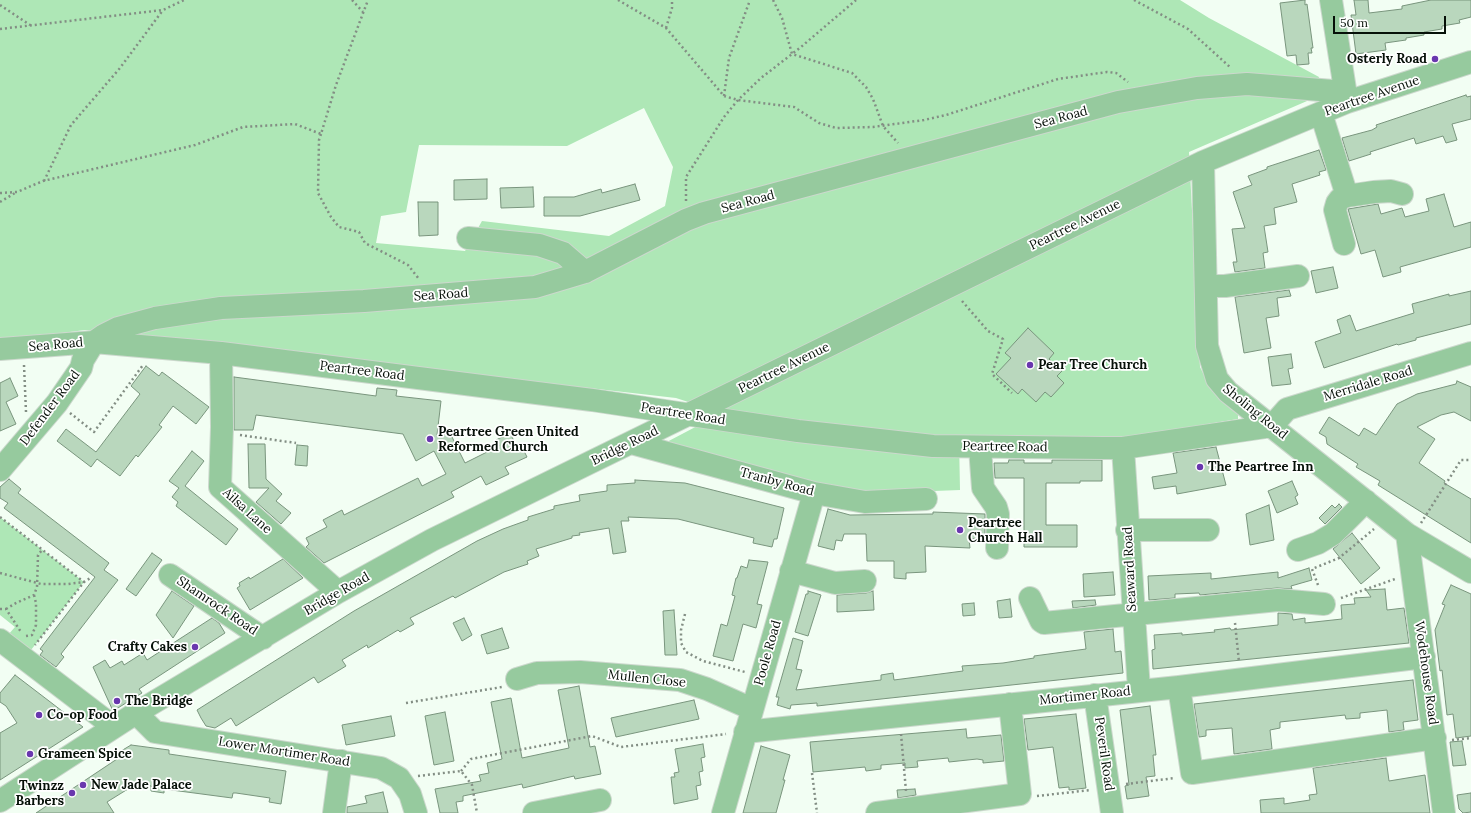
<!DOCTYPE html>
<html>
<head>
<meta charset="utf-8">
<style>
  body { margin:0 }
  #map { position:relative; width:1471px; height:813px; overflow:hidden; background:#f2fef3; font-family:Lora,serif }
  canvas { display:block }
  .scale { position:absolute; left:1333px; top:16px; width:113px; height:18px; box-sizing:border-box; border:2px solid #061008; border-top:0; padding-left:5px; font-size:12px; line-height:14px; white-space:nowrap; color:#061008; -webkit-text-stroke:3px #fff; paint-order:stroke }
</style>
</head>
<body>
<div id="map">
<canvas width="1471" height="813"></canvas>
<div class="scale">50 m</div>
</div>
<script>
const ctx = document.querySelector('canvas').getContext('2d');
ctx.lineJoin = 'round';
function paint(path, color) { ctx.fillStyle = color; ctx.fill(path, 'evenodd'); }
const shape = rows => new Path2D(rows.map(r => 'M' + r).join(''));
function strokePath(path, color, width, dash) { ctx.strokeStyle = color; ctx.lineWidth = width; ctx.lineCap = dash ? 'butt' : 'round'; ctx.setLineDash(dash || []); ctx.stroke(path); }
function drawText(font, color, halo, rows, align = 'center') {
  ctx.font = font + ' Lora,serif'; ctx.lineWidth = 3.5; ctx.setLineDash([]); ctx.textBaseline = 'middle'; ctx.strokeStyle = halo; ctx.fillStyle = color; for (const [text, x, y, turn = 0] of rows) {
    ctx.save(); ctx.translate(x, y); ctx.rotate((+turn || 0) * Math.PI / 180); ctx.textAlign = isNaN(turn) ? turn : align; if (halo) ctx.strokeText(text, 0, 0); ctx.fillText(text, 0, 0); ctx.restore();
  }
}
const green = shape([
  [0,0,1180,0,1209,18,1319,77,1314,98,1189,152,1200,367,1210,387,1238,412,1238,419,1125,438,959,439,960,490,856,494,663,444,722,413,676,398,484,376,372,361,85,330,0,341],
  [644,108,673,167,665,206,609,236,482,221,465,251,376,243,381,216,406,212,419,145,567,146],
  [0,517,84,582,31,650,8,635,15,627,0,615]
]);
const building = shape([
  [1305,0,1305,5,1307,4,1313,48,1311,48,1312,53,1308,53,1309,64,1297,65,1296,55,1287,56,1280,3,1305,0],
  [1354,0,1368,0,1369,13,1402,9,1402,6,1431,0,1471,0,1471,17,1459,20,1460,23,1442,26,1442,29,1424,32,1424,35,1406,38,1406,40,1385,43,1386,50,1356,54,1351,15,1356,15,1354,0],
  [1466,95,1467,97,1471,96,1471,119,1452,124,1457,140,1446,143,1443,136,1416,144,1414,138,1370,152,1371,154,1349,161,1342,138,1372,130,1377,127,1376,125,1466,95],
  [1319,150,1326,170,1319,172,1320,175,1292,184,1297,202,1274,208,1276,224,1264,226,1268,252,1263,253,1265,268,1235,272,1233,262,1237,262,1232,229,1245,228,1233,192,1252,185,1248,176,1267,169,1267,167,1319,150],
  [487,179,487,199,454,200,454,180,487,179],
  [635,184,640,200,580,216,544,216,544,197,574,197,601,189,602,193,635,184],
  [533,187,534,207,501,208,500,188,533,187],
  [1444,194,1454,227,1471,222,1471,247,1400,267,1401,272,1383,277,1375,250,1361,254,1348,209,1378,204,1381,214,1402,208,1405,217,1429,211,1426,199,1444,194],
  [418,202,438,202,438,235,419,236,418,202],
  [1333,267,1338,288,1316,293,1311,271,1333,267],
  [1289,290,1291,296,1277,298,1279,316,1266,318,1271,348,1244,353,1235,297,1289,290],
  [1471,291,1471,324,1416,338,1416,340,1398,345,1397,344,1324,368,1315,342,1341,333,1337,320,1350,315,1356,331,1414,313,1412,304,1449,294,1449,296,1471,291],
  [1028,328,1054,353,1049,359,1062,371,1057,376,1064,383,1051,397,1045,392,1036,402,1022,389,1018,394,996,374,1011,358,1005,353,1028,328],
  [1291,354,1293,368,1288,369,1291,384,1272,386,1268,357,1291,354],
  [146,366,159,376,162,372,209,407,196,424,173,406,159,425,162,427,138,457,136,455,120,476,97,459,91,467,57,441,66,429,96,452,140,394,131,386,146,366],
  [234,377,376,396,377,388,397,390,396,396,441,401,437,435,448,429,465,463,499,446,496,440,510,433,516,445,520,443,527,457,505,467,509,474,486,485,481,476,451,492,454,497,324,563,306,547,309,544,306,538,327,527,323,520,342,510,344,515,418,478,422,486,446,474,434,451,416,461,403,434,256,415,253,430,234,430,234,377],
  [10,378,18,396,6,402,16,424,0,431,0,383,10,378],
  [1457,381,1471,387,1471,421,1454,412,1441,415,1417,427,1435,439,1419,463,1445,481,1444,483,1471,499,1471,543,1378,485,1380,481,1356,467,1358,464,1327,444,1326,437,1319,433,1329,417,1359,436,1364,428,1376,435,1397,404,1417,394,1456,384,1457,381],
  [248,444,265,444,266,479,282,494,276,501,291,513,281,524,256,502,269,488,249,488,248,444],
  [297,445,308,446,307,466,295,465,297,445],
  [1216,447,1226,485,1177,494,1176,486,1154,489,1152,477,1177,473,1173,453,1216,447],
  [192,451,204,461,185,486,238,529,226,545,176,506,178,502,172,497,179,488,169,481,192,451],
  [1009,460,1024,460,1024,463,1052,463,1052,460,1102,460,1102,481,1080,481,1080,483,1046,483,1046,525,1077,525,1077,547,1024,547,1024,478,995,478,994,463,1008,463,1009,460],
  [9,479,21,489,18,493,109,563,104,570,118,580,61,654,64,657,56,667,40,655,43,651,40,649,95,577,4,508,8,503,0,498,0,487,9,479],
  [635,480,685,483,784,508,777,539,774,539,772,547,753,543,754,538,678,519,628,517,629,521,621,521,626,552,613,554,609,528,579,533,580,535,572,536,572,538,536,549,539,556,527,561,528,564,504,572,455,598,453,596,410,618,414,624,400,632,398,630,368,648,367,645,342,660,346,666,318,683,314,677,236,726,231,718,215,728,206,726,201,718,197,710,354,611,477,541,503,529,528,520,528,517,554,509,554,506,580,501,579,495,607,491,607,485,635,483,635,480],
  [1292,481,1298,495,1295,497,1298,504,1277,513,1268,491,1292,481],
  [1339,504,1342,507,1325,524,1319,518,1332,505,1335,508,1339,504],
  [1269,505,1274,540,1250,545,1246,514,1269,505],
  [828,509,850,515,933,514,933,512,985,514,985,538,969,539,970,548,925,546,926,572,906,573,906,579,894,578,894,561,867,561,866,534,844,534,842,541,836,540,834,550,818,546,828,509],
  [1352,533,1380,568,1361,584,1333,549,1352,533],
  [152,553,162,560,136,596,126,589,152,553],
  [283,559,303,578,250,610,237,588,240,586,239,583,249,577,250,579,283,559],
  [749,560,768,562,757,604,762,605,756,628,743,624,733,661,713,656,721,624,727,626,735,596,732,595,736,578,737,578,741,566,747,568,749,560],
  [1309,568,1312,580,1291,586,1292,589,1277,588,1200,595,1199,593,1175,594,1175,598,1149,600,1148,576,1211,573,1211,579,1278,572,1278,578,1309,568],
  [1113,572,1115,595,1084,597,1083,574,1113,572],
  [1451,585,1471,594,1471,736,1456,738,1453,714,1447,715,1442,670,1440,671,1435,630,1445,605,1442,604,1451,585],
  [1385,589,1387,610,1404,608,1409,643,1153,669,1152,650,1155,649,1154,635,1182,633,1182,635,1215,632,1214,630,1230,628,1231,630,1278,625,1278,613,1292,614,1293,620,1305,618,1305,623,1342,619,1341,605,1355,604,1354,598,1371,597,1366,590,1385,589],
  [172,591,194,606,173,638,156,615,172,591],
  [808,591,821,595,808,636,795,632,806,594,808,594,808,591],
  [873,591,874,610,837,612,837,595,866,593,873,591],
  [1010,599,1012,617,999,618,997,601,1010,599],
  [1095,600,1096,605,1073,608,1072,601,1095,600],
  [974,603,975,615,963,616,962,604,974,603],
  [674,610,677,655,665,655,663,611,674,610],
  [212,618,219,623,225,633,139,689,142,693,113,711,93,667,105,660,110,668,122,661,124,665,143,653,147,660,212,618],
  [464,618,472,635,462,641,453,623,464,618],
  [502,628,509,648,487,654,481,635,502,628],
  [1113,629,1115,652,1121,651,1123,673,844,703,817,706,817,703,791,705,790,709,777,705,779,697,776,697,793,638,803,641,796,669,802,670,796,690,881,680,881,675,893,673,894,680,963,671,962,666,1003,663,1034,658,1034,656,1086,649,1084,632,1113,629],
  [15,675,83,727,0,780,0,733,17,723,6,706,0,702,0,693,15,675],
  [1413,680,1418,720,1403,722,1404,730,1389,732,1387,710,1360,713,1360,718,1346,719,1345,715,1280,722,1280,728,1270,730,1272,749,1234,754,1232,728,1206,730,1206,736,1199,737,1194,704,1413,680],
  [579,686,590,747,595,746,601,774,575,779,574,776,523,788,522,784,463,796,463,801,456,802,458,813,440,813,435,789,481,781,479,775,489,773,487,763,502,759,491,702,511,698,522,758,569,748,558,690,579,686],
  [694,700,699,719,616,737,611,718,694,700],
  [1150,706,1156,755,1153,755,1155,776,1146,777,1149,796,1127,799,1125,786,1129,785,1120,710,1150,706],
  [445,712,454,761,434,765,425,716,445,712],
  [1076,714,1086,788,1069,790,1069,787,1059,788,1053,747,1028,750,1024,719,1076,714],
  [391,716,395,736,346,745,342,725,391,716],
  [966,729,967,738,1001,735,1004,761,983,763,983,760,977,759,949,762,948,758,917,761,918,767,905,768,905,763,881,765,881,769,866,771,865,767,813,772,810,742,966,729],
  [1462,741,1466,765,1453,766,1450,742,1462,741],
  [703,744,705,757,701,758,703,771,699,772,701,785,696,786,698,799,674,804,671,777,675,777,674,773,679,772,675,749,703,744],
  [131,745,169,750,169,754,286,771,281,804,269,802,270,798,236,793,233,793,232,798,164,789,164,793,151,791,151,786,136,784,107,802,114,813,36,813,123,755,121,751,131,745],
  [761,746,790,755,783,780,785,780,776,813,743,813,761,746],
  [1386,758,1389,781,1425,775,1430,813,1261,813,1260,800,1284,798,1284,804,1310,800,1309,795,1317,794,1313,768,1386,758],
  [915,789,916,795,898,798,897,790,915,789],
  [383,792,388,813,347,813,347,807,367,803,365,796,383,792],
  [1471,793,1471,812,1463,813,1459,809,1457,795,1471,793]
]);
const path = shape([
  [352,0,363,12],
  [618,0,666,28,724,96,738,100,794,107,819,123,836,128,873,127,924,120,946,115,1058,79,1107,72,1116,73,1128,82],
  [773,0,782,18,792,54,852,73,866,87,873,99,883,126,898,143],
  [1134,0,1188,29,1231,68],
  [0,5,30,25],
  [666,28,672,8,672,0],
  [0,29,163,10,184,0],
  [724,96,729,58,750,0],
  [321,134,319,140,318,193,331,217,339,227,359,232,365,243,408,265,419,279],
  [44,181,71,125,120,68,163,10],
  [0,193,17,192,43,181,195,145,243,127,295,124,321,134,336,85,368,0],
  [686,201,686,177,724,117,738,100,761,78,801,47,856,0],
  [0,202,15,193],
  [962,301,988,331,1003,339,992,374,1012,393],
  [24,365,26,412],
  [70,413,94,432,143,365],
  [240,435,296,443],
  [0,517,84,582,35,645],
  [1421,523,1461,460,1471,460],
  [0,573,41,584,68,584,84,582,92,577],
  [1318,585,1312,569,1339,558,1374,529],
  [1341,598,1395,579],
  [0,609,6,609,21,632],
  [6,609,16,603,34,595,37,587,38,555,42,550],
  [685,614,681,630,681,643,686,652,703,661,745,672],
  [1235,623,1239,662],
  [26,636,32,635,36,625,36,603,34,595],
  [406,703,502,687],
  [901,734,906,791],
  [1452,740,1471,738],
  [461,771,471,759,592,736,621,747,726,734],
  [812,773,817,813],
  [418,776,461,771,472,785,477,813],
  [1126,784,1175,778],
  [1037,796,1091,790]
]);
const minor = shape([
  [1331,0,1347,102],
  [1321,113,1347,196],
  [1203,162,1207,346,1217,379,1228,392,1407,534,1471,572],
  [468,238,539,245,563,253,585,272],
  [1344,244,1335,210,1337,203,1340,199,1347,196,1374,192,1391,191,1402,194],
  [1206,286,1225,286,1298,276],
  [0,349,94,342,221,353,592,400,798,431,933,446,1103,448,1123,448,1272,426,1287,409,1471,353],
  [221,353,222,427,220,487,338,592],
  [631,443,814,493,865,502,926,499],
  [980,448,983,488,996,507,998,514,997,548],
  [1123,448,1139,690],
  [0,470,57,403,81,368,83,360,94,342,104,335,118,328,155,318,221,308,364,301,535,287,585,272,686,220,704,213,1118,102,1197,88,1247,84,1345,92],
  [1127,530,1208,530],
  [1407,534,1444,813],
  [1298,550,1318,543,1333,534,1366,501],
  [791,571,835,583,865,581],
  [170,575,263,638],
  [1030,598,1041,621,1044,623,1278,600,1324,604],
  [0,640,114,727],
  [517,679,537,673,580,672,680,680,707,689,752,709],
  [1179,687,1192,773,1435,738],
  [1095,695,1112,813],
  [136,713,155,732,381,768,399,778,410,794,416,813],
  [745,732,1179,687,1424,657],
  [0,801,136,713,338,592,432,540,1203,162,1347,102,1471,62],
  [334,813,341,761],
  [534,813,600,800],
  [723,813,814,493],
  [877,813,1020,794,1010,704]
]);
const markers = [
  [1435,59,4,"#6937ae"],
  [1030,365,4,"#6937ae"],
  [430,439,4,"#6937ae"],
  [1200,467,4,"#6937ae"],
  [960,530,4,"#6937ae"],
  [195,647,4,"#6937ae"],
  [117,701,4,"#6937ae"],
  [39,715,4,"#6937ae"],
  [30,754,4,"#6937ae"],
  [83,785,4,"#6937ae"],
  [72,793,4,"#6937ae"]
];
const poiNames = [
  ["Osterly Road",1427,59,"right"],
  ["Pear Tree Church",1038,365],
  ["Peartree Green United",438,432],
  ["Reformed Church",438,447],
  ["The Peartree Inn",1208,467],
  ["Peartree",968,523],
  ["Church Hall",968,538],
  ["Crafty Cakes",187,647,"right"],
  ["The Bridge",125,701],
  ["Co-op Food",47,715],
  ["Grameen Spice",38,754],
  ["New Jade Palace",91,785],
  ["Twinzz",64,786,"right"],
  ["Barbers",64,801,"right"]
];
const streetNames = [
  ["Peartree Avenue",1372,96,-19],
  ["Sea Road",1061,118,-15],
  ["Sea Road",748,202,-15],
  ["Peartree Avenue",1075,225,-26],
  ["Sea Road",441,295,-4],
  ["Sea Road",56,345,-5],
  ["Peartree Avenue",784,368,-26],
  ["Peartree Road",362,371,7],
  ["Merridale Road",1368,384,-17],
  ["Defender Road",50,408,-53],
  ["Sholing Road",1255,412,39],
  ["Peartree Road",683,414,9],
  ["Bridge Road",625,446,-26],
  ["Peartree Road",1005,447,1],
  ["Tranby Road",777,482,15],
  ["Ailsa Lane",247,511,42],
  ["Seaward Road",1130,569,-93],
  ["Bridge Road",337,594,-30],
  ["Shamrock Road",217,606,34],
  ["Poole Road",768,653,-74],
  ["Wodehouse Road",1426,673,82],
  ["Mullen Close",647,679,6],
  ["Mortimer Road",1085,696,-6],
  ["Lower Mortimer Road",284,752,9],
  ["Peveril Road",1104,754,82]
];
paint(green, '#aee7b6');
paint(building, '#b9d7bd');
strokePath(building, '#79957d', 1);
strokePath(minor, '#ccd8cd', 24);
strokePath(path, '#838e84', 2.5, [2, 3]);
strokePath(minor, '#96ca9e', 22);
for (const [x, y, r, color] of markers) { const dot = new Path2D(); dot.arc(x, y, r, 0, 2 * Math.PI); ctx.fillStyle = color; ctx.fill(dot); strokePath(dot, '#fff', 1.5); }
drawText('bold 13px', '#061008', '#fff', poiNames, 'left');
drawText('13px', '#061008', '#fff', streetNames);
</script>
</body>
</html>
